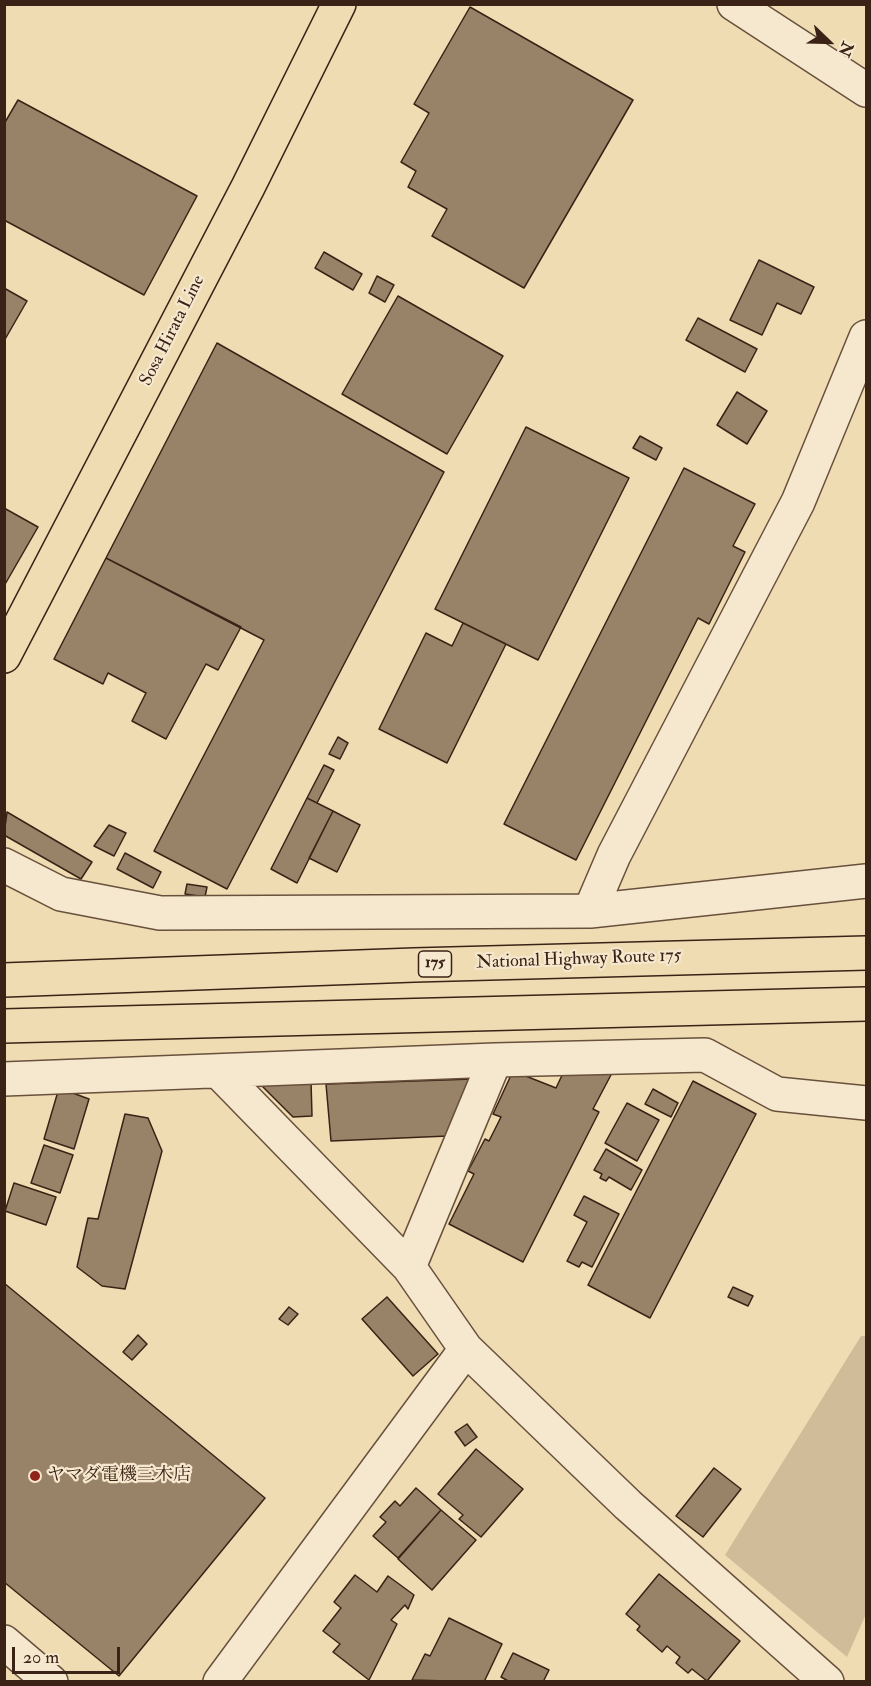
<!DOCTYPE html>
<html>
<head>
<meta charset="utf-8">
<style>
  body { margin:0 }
  #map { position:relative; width:871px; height:1686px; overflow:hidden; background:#efdcb3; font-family:"IM FELL Double Pica",serif }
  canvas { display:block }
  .frame { position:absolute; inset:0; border:6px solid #3b2216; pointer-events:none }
  .north { position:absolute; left:799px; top:12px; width:60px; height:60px; -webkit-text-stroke:4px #f5e8ce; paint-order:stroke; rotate:113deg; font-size:16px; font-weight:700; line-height:24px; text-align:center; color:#3b2216 }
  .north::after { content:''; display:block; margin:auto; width:21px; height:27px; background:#3b2216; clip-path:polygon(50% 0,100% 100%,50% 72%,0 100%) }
  .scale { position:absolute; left:12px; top:1647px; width:108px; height:27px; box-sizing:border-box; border:3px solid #3b2216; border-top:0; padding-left:8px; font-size:18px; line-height:21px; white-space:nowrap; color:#3b2216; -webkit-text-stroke:4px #f5e8ce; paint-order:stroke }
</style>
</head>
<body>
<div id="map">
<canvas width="871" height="1686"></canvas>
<div class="frame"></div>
<div class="north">N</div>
<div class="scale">20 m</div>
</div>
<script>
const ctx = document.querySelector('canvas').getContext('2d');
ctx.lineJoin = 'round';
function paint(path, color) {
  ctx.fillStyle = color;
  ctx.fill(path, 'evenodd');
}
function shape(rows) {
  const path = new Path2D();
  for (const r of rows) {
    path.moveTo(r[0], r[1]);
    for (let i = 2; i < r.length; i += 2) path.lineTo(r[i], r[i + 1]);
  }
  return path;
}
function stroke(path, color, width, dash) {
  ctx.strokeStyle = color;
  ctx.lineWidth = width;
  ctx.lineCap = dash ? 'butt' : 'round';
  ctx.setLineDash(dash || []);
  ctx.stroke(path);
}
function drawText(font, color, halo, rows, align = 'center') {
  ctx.font = font + ' "IM FELL Double Pica","Noto Serif JP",serif';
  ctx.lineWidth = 4.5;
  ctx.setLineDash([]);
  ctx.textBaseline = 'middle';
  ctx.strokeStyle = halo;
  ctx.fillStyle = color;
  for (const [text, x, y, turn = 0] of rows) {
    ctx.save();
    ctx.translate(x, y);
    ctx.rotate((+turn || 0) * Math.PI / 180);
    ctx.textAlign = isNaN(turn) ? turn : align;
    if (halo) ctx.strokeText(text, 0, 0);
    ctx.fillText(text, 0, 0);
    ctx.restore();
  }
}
paint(shape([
  [861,1336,866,1336,866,1614,847,1657,725,1555]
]), '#d0bc98');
const building = shape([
  [470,7,633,100,524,288,432,236,447,209,408,187,416,171,401,162,429,113,414,104,470,7],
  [18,100,197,196,144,295,4,220,4,124,18,100],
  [324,252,362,274,353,290,315,268,324,252],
  [759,260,814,287,801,314,777,303,762,335,730,320,759,260],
  [377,276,394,285,385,302,369,293,377,276],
  [4,288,27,301,4,341,4,288],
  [398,296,503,356,447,454,342,394,398,296],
  [698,318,757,349,745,372,686,340,698,318],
  [217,343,444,472,227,889,154,851,264,640,106,558,217,343],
  [737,392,767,411,747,444,717,425,737,392],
  [526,427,629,478,538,660,435,609,526,427],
  [640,436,662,448,656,460,633,448,640,436],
  [684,468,755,504,733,546,745,552,709,624,698,618,576,860,504,824,684,468],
  [4,508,38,527,4,586,4,508],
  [106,558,241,627,218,670,206,664,166,739,132,721,146,693,108,673,103,684,54,659,106,558],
  [463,623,506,644,447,763,379,729,426,633,452,646,463,623],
  [338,737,348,743,340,759,329,754,338,737],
  [324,765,334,770,317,803,307,798,324,765],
  [307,798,333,811,297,883,271,869,307,798],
  [333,811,360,825,337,872,309,858,333,811],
  [7,812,92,862,81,879,4,835,7,812],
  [109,825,126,833,114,856,94,846,109,825],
  [125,853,161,872,153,888,117,869,125,853],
  [187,884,207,887,205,897,185,894,187,884],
  [565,1069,612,1073,593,1109,599,1112,523,1262,449,1224,474,1174,468,1171,485,1139,489,1141,501,1117,493,1114,513,1071,556,1088,565,1069],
  [473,1079,448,1136,331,1141,326,1084,473,1079],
  [311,1081,312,1116,293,1117,260,1084,311,1081],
  [693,1081,756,1114,650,1318,588,1285,693,1081],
  [59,1088,89,1099,74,1149,44,1139,59,1088],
  [653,1089,678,1103,671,1117,645,1104,653,1089],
  [627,1103,659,1120,637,1161,605,1143,627,1103],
  [125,1114,148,1118,162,1151,125,1289,102,1286,77,1267,88,1218,98,1219,125,1114],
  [44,1145,73,1155,60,1193,31,1183,44,1145],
  [606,1149,642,1170,631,1190,609,1177,606,1181,600,1178,602,1174,594,1170,606,1149],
  [14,1183,56,1197,46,1225,5,1211,14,1183],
  [584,1196,619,1214,592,1267,582,1262,579,1267,567,1261,587,1222,574,1215,584,1196],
  [4,1283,265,1498,119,1676,4,1582,4,1283],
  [733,1287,753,1296,748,1306,728,1297,733,1287],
  [387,1297,438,1354,413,1376,362,1319,387,1297],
  [289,1307,298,1314,288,1325,279,1319,289,1307],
  [138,1335,147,1344,132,1360,123,1352,138,1335],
  [467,1424,477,1437,465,1446,455,1432,467,1424],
  [476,1449,523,1489,481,1537,459,1519,463,1515,438,1494,476,1449],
  [714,1468,741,1489,703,1537,676,1516,714,1468],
  [416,1488,441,1510,398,1558,373,1536,386,1522,380,1517,395,1501,400,1506,416,1488],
  [441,1510,476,1540,432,1590,398,1559,441,1510],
  [659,1574,740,1641,707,1681,692,1669,688,1673,676,1663,680,1657,667,1646,662,1652,637,1630,640,1626,626,1614,659,1574],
  [355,1575,377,1592,388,1576,414,1595,408,1609,405,1605,391,1620,397,1624,369,1680,333,1652,340,1644,323,1631,341,1608,334,1602,355,1575],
  [449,1618,502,1644,484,1682,412,1680,425,1654,430,1656,449,1618],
  [513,1653,549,1670,543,1682,510,1682,501,1677,513,1653]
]);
paint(building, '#998368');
stroke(building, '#3b2216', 1.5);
const minor = shape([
  [734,4,866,90],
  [4,865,61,894,160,913,590,911,866,881],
  [590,911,614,855,798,502,866,337],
  [495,1060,705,1055,777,1094,866,1103],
  [219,1072,409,1267,466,1349,628,1505,827,1682],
  [4,1079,495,1060,409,1267],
  [4,1642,51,1682],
  [220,1682,466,1349]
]);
const major = shape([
  [4,656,248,187,339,4]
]);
const highway = shape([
  [4,980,414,965,866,953],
  [4,1026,866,1004]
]);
stroke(minor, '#68503d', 36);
stroke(major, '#3b2216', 36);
stroke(highway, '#3b2216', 36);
stroke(minor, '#f5e8ce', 33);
stroke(major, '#efdcb3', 33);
stroke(highway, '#efdcb3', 33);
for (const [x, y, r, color] of [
  [35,1476,6,"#8f2418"]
]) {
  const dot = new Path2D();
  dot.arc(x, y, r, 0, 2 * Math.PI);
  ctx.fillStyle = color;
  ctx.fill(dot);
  stroke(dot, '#f5e8ce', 2);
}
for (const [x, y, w] of [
  [435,964,33]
]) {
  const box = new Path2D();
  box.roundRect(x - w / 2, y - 13, w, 26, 4.5);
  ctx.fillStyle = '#f5e8ce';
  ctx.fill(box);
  stroke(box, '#3b2216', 1.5);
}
drawText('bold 16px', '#3b2216', null, [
  ["175",435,964]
]);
drawText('18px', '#3b2216', '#f5e8ce', [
  ["Sosa Hirata Line",173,331,-63],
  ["National Highway Route 175",579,960,-2]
]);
drawText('18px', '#3b2216', '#f5e8ce', [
  ["ヤマダ電機三木店",47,1476]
], 'left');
</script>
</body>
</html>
